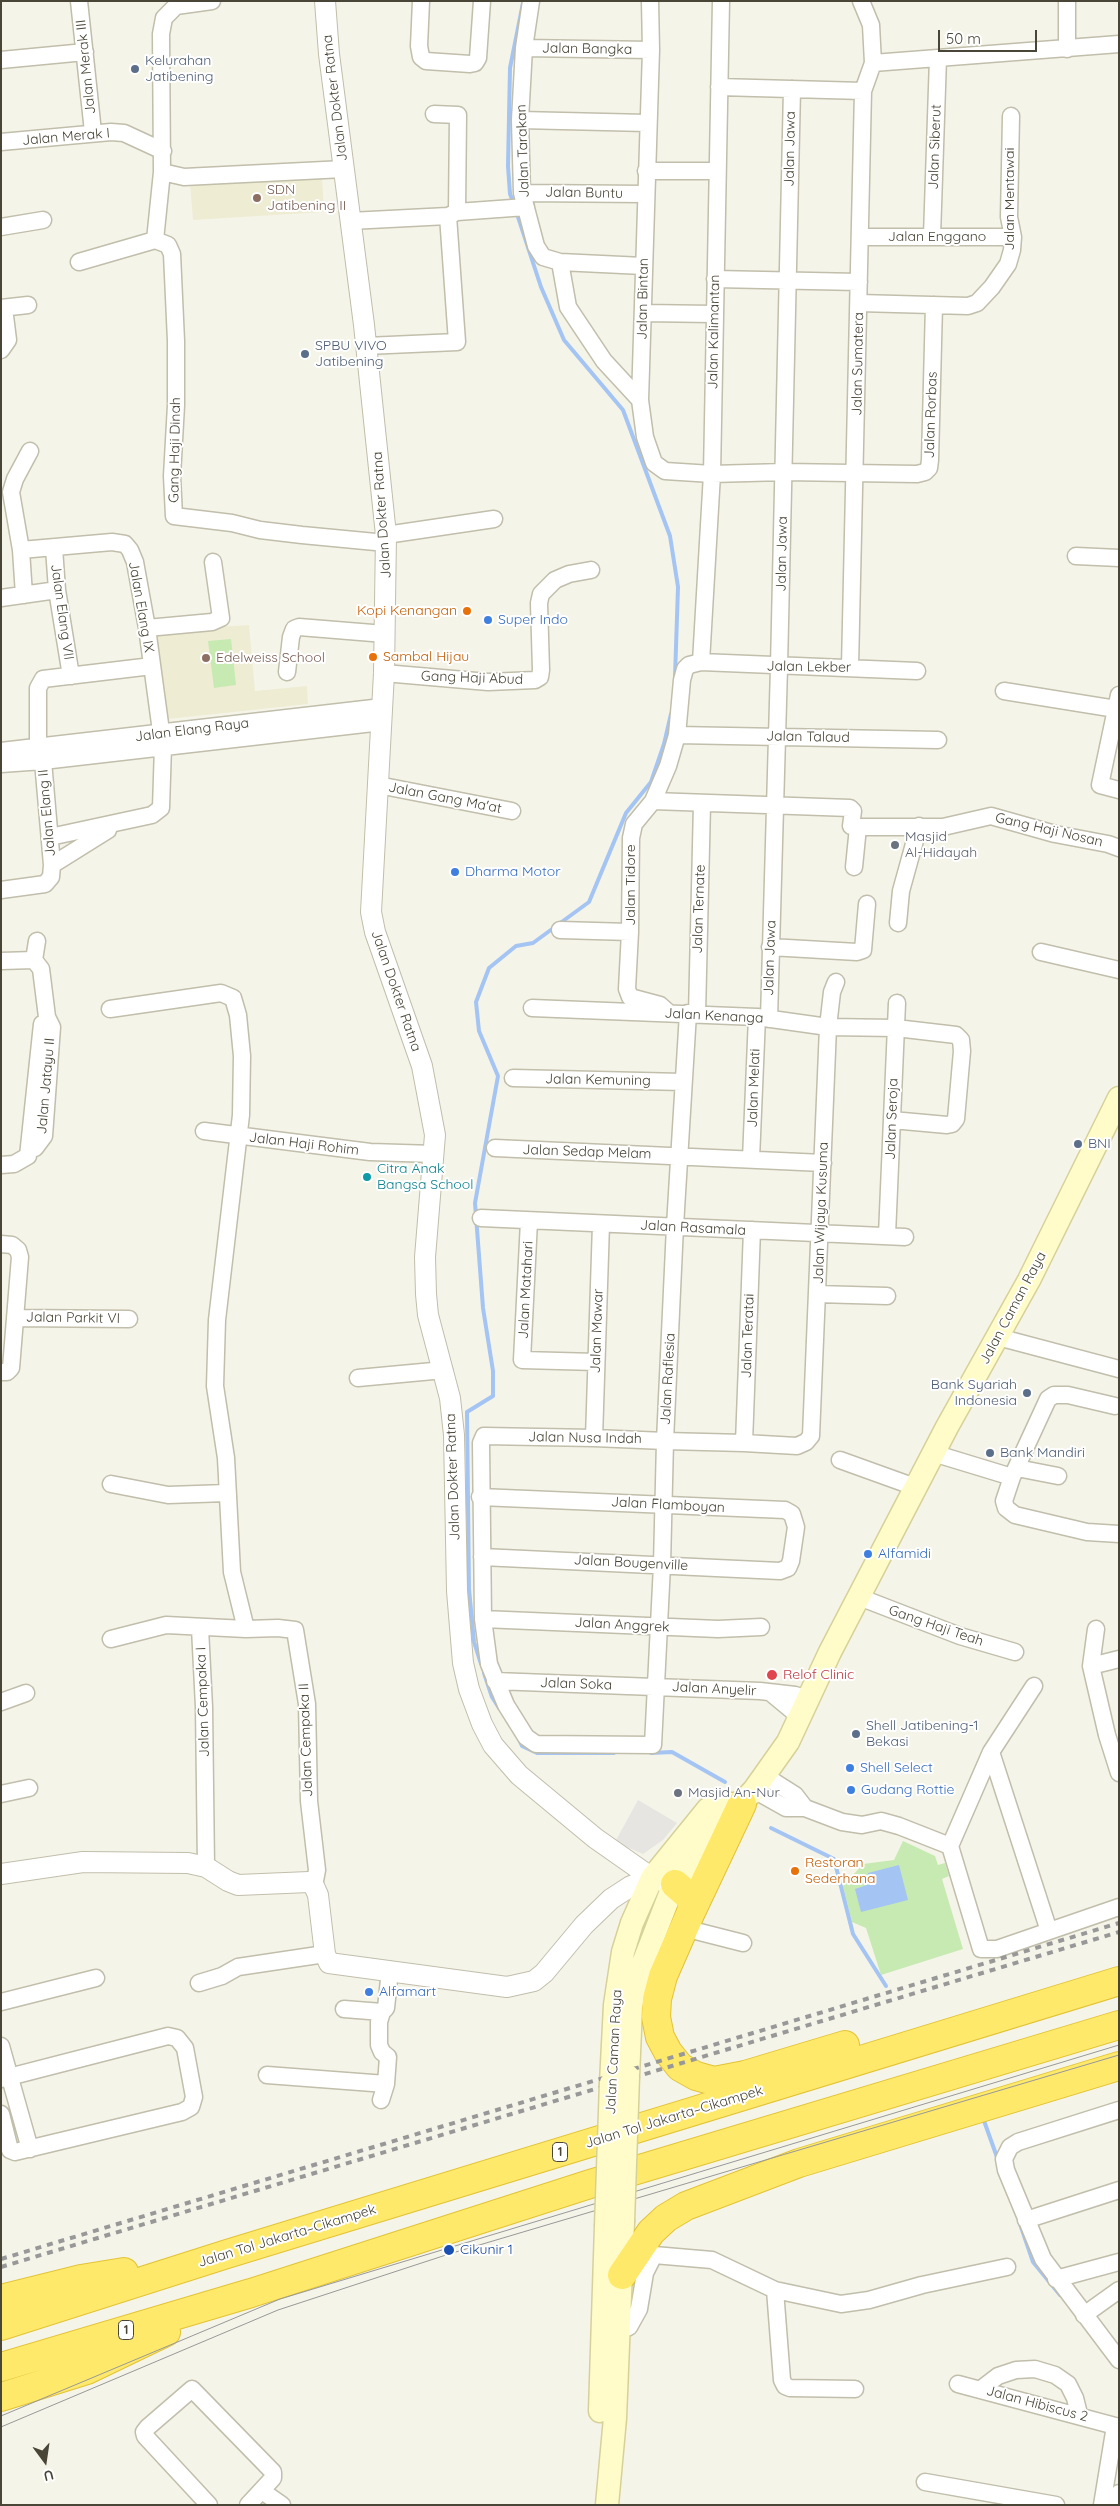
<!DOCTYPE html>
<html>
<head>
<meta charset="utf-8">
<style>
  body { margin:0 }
  #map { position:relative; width:1120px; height:2506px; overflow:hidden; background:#f5f4e9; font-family:Quicksand,sans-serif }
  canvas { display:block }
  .frame { position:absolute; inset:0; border:2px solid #494537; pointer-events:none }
  .north { position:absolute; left:20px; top:2436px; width:50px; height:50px; -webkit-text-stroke:4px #fff; paint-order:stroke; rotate:166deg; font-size:14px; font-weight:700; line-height:20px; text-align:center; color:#494537 }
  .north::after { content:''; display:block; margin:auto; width:18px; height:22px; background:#494537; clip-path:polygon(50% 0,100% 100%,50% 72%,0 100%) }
  .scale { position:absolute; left:938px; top:30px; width:99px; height:22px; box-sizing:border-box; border:2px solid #494537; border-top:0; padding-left:6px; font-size:15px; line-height:18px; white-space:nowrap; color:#494537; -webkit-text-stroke:4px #fff; paint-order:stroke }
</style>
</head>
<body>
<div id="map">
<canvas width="1120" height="2506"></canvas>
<div class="frame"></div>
<div class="north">U</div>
<div class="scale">50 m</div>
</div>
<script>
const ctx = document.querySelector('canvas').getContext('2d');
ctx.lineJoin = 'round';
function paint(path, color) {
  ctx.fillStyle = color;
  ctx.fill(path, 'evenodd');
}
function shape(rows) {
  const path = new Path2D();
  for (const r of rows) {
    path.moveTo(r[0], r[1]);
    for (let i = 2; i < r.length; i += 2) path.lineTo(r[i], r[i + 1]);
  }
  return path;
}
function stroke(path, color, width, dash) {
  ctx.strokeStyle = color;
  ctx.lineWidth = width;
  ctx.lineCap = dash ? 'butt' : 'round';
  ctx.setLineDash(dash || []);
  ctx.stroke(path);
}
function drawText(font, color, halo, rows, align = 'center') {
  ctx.font = font + ' Quicksand,sans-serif';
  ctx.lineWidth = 4;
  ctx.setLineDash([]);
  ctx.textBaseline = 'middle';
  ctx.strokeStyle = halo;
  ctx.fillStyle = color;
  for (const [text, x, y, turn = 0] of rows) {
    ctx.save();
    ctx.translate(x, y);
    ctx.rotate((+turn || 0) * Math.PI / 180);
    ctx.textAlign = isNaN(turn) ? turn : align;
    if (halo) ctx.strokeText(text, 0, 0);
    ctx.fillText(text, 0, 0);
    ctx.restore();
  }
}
paint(shape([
  [322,176,324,212,193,220,190,183],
  [249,625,255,691,307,686,308,704,168,719,156,631]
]), '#eeecd3');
paint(shape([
  [231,639,236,685,214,688,208,641],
  [903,1841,935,1856,938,1865,945,1863,949,1876,942,1879,963,1949,881,1975,866,1928,852,1922,843,1886,863,1864,894,1860]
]), '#c6eab1');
paint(shape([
  [638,1800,677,1823,663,1840,643,1854,615,1842]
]), '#e6e5e1');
paint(shape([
  [899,1865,908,1900,861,1912,855,1889,870,1884,868,1873]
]), '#a4c4f3');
stroke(shape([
  [514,204,510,194,508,166,510,68,523,3],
  [516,211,541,287,564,340,623,410,670,536,678,587,675,677],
  [481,1664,474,1642,469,1589,467,1412,493,1396,493,1371,483,1308,475,1203,498,1076,479,1031,476,1002,489,968,516,946,533,943,589,902,626,813,651,782,664,744,671,714],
  [484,1673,492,1697,499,1708],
  [519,1739,522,1746,537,1753,614,1753],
  [651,1753,672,1752,725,1782],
  [771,1828,834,1859,853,1934,886,1986],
  [983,2118,998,2160],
  [1019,2221,1033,2262,1060,2295]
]), '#a4c4f3', 4);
const minor = shape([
  [79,1,93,132],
  [212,1,176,6,164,18,161,34,162,172,184,177,344,169],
  [421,1,419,46,421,57,426,61,470,64,475,63,478,58,482,1],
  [531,1,524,48,520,120,522,193,536,246,543,257,560,262,643,266],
  [650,1,651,50,640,400,645,437,654,463,665,471,712,474,784,472,917,474,925,472,929,468,930,460,934,305],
  [524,48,651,50],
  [1067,49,1067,1],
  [1,60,85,52],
  [873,63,1119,44],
  [719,87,863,91],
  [434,114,458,115,457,212],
  [520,120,647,123],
  [1,142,111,132,124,133,163,151],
  [646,171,717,171],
  [522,193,646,194],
  [350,221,448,216,457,212,526,207],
  [1,227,43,220],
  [932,236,938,58],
  [861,237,1013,237],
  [155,240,168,245,172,254,176,341,176,405,172,476,174,516,232,523,260,530,302,535,386,543],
  [79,262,155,240,162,172],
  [560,262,568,307,604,361,640,400],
  [715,279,859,282],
  [859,303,968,306,977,303,992,287,1008,264,1012,250,1013,237,1009,217,1011,116],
  [1,308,28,305],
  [643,313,713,314],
  [366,346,457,342,448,216],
  [1,350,8,340,4,308],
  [386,535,494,519],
  [54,548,57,590,71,676],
  [21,550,112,542,125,544,130,550,135,562,147,628,163,746,161,808,152,815,50,837],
  [1076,556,1119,558],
  [24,595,21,550,11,492,15,479,30,451],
  [1,598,57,590],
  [147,628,212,622,221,618,213,562],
  [701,662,712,474,721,1],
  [850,667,863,91,873,63,871,25,861,1],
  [287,672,291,637,294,629,299,627,385,634],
  [384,673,488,682,535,680,540,677,541,670,539,603,541,594,555,580,569,574,591,570],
  [1004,691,1116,709],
  [1119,695,1100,785,1119,790],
  [677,735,938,740],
  [38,748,38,688,43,679,152,666],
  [1,751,382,707],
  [1,764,43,761,382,722],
  [378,785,512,811],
  [653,801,850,808,853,811,851,826,858,827,854,867],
  [858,827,943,827,991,816,1055,834,1108,844,1119,848],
  [52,865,108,830],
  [1,890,45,884,51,877,52,865,43,761],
  [898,923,901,891,919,826],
  [560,930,630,932],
  [770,947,857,952,863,950,867,904],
  [1041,952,1119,970],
  [1,961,34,960],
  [532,1008,757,1017,828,1027,896,1028,956,1035,961,1040,962,1051,956,1119,952,1124,947,1125,892,1120],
  [110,1009,221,993,233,998,238,1015,242,1056,241,1115,217,1320,215,1386,226,1458,232,1572,246,1629],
  [669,1013,660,1005,630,997,627,989,630,932,631,838,634,824,653,801,668,766,677,735,682,680,685,669,689,665,701,662,917,671],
  [688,1013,675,1226,665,1441,662,1565,653,1745,536,1744,526,1737,506,1705,489,1664,483,1619,481,1443,484,1436,594,1438,665,1441,744,1443,797,1446,806,1442,811,1436,828,1027,832,992,836,982],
  [697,1014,702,804],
  [769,1019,779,667,792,89],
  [513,1078,683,1082],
  [204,1131,370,1152,434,1154],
  [495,1148,823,1163],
  [29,1149,35,1148,44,1136,52,1027,47,1017,41,969,34,960,37,941],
  [751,1159,757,1017],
  [1,1165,14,1164,28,1156,42,1024],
  [481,1218,905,1237],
  [529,1221,522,1360,596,1362],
  [887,1235,897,1003],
  [1,1244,12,1245,18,1250,20,1257,11,1368,7,1372,1,1372],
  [817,1294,887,1296],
  [16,1318,129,1319],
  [998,1337,1119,1369],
  [358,1378,444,1370],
  [1115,1406,1068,1395,1054,1395,1048,1399,1012,1477,1004,1501,1006,1508,1015,1515,1087,1532,1119,1534],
  [594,1438,601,1224],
  [744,1443,752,1230],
  [933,1453,1012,1477],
  [840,1460,915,1487],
  [1017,1468,1058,1476],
  [111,1484,168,1495,227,1493],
  [480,1497,785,1510,792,1514,796,1527,791,1561,788,1568,780,1571,482,1557],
  [859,1597,960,1636,1015,1652],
  [483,1619,718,1629,761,1627],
  [200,1628,204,1707,206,1867],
  [1096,1629,1091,1666,1107,1735,1119,1773],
  [111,1639,166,1625,246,1629,278,1628,295,1630,307,1704,309,1801,317,1870,314,1886],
  [1091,1666,1119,1659],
  [495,1681,760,1691,795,1695,808,1699],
  [771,1693,800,1717],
  [1,1702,26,1693],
  [991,1752,1049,1931],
  [765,1776,795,1795,805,1808],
  [754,1790,786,1808,805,1808,842,1822,862,1825,881,1821,899,1826,950,1846,981,1949,997,1949,1119,1907],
  [1,1794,29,1788],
  [950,1846,991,1752,1034,1686],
  [684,1928,743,1943],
  [199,1983,222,1976,238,1967,325,1954],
  [1,2002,96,1978],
  [344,2009,382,2012],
  [1,2046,30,2149],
  [267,2075,386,2084],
  [1,2079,168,2036,177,2038,185,2048,194,2097,191,2107,182,2112,15,2152,10,2150,1,2114],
  [381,2100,386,2084,388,2057,382,2052,379,2045,379,2022,382,2012,386,2008,390,1970],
  [1119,2110,1018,2142,1010,2147,1004,2159,1006,2170,1043,2259,1119,2360],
  [1026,2220,1119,2190],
  [1056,2279,1119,2262],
  [775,2290,782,2380,785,2386,790,2388,855,2389],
  [1084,2315,1119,2290],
  [629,2327,639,2309,645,2273,654,2255,712,2260,775,2290,841,2304,869,2300,922,2285,1007,2267],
  [958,2384,1119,2427],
  [981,2389,998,2376,1016,2370,1035,2369,1055,2375,1068,2384,1075,2398,1079,2414],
  [925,2482,1056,2505],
  [262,2491,282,2505],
  [209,2505,145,2436,144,2432,148,2427,192,2389,273,2472,273,2478,248,2505],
  [1102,2505,1115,2426],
  [1117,2505,1119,2493]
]);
const tertiary = shape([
  [325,1,329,54,364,325,386,535,384,673,371,912,375,932,422,1066,435,1135,425,1257,426,1294,428,1315,450,1398,454,1435,457,1591,463,1663,469,1689,482,1724,493,1745,519,1775,595,1838,652,1878,667,1882],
  [1,1874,83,1862,188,1863,206,1867,228,1881,238,1885,309,1882,314,1886,318,1895,325,1954,329,1963,507,1987,534,1981,544,1973,584,1925,611,1899,631,1886,652,1878]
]);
const secondary = shape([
  [628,2076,631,2007,637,1979,670,1894,708,1838,754,1790,788,1742,830,1652,947,1427,1029,1280,1119,1098],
  [611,2083,615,2005,623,1952,632,1923,652,1878,708,1809,719,1804,742,1804],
  [600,2411,606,2226],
  [607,2505,615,2418,623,2222]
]);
const motorway = shape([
  [742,1804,691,1912,663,1976,657,1999,656,2017,660,2037,668,2052,680,2067,696,2076,714,2081,745,2075,845,2045],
  [675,1884,689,1896,692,1904,691,1912],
  [622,2275,651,2232,666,2218,686,2206,799,2163,1119,2066],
  [1,2299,81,2279,124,2272],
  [1,2326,227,2254,1119,1981],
  [1,2367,251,2293,590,2184,1119,2025],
  [1,2397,87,2370,166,2332]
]);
stroke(minor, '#c1beab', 19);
stroke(tertiary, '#c1beab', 22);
stroke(secondary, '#d6d198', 25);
stroke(motorway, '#e2c336', 30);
stroke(minor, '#fff', 16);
stroke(tertiary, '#fff', 20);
stroke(secondary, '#fffcc9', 22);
stroke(motorway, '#ffe96a', 28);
stroke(shape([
  [1,2416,280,2299,1119,2045],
  [1,2427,278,2310,449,2254,1119,2055]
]), '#989898', 1);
stroke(shape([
  [1,2259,1119,1923],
  [1,2267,1119,1932]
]), '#989898', 4, [6, 6]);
const secondaryBridge = shape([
  [623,2222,628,2076],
  [606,2226,611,2083]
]);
stroke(secondaryBridge, '#d6d198', 25, []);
stroke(secondaryBridge, '#fffcc9', 22);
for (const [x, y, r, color] of [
  [135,69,5,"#5c6f8a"],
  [257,198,5,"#8d6e63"],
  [305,354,5,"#5c6f8a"],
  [467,611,5,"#e8710a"],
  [488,620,5,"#3f7fe0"],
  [373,657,5,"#e8710a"],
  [206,658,5,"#8d6e63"],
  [895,845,5,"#6b7280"],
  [455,872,5,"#3f7fe0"],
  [1078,1144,5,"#5c6f8a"],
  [367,1177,5,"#0f9aa8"],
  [1027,1393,5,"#5c6f8a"],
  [990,1453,5,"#5c6f8a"],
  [868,1554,5,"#3f7fe0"],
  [772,1675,6,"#e0444e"],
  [856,1734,5,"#5c6f8a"],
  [850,1768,5,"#3f7fe0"],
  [851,1790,5,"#3f7fe0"],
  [678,1793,5,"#6b7280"],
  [795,1871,5,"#e8710a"],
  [369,1992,5,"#3f7fe0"],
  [449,2250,6,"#1a4fb4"]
]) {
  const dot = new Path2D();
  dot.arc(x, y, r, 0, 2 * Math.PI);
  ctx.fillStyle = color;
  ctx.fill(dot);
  stroke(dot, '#fff', 2);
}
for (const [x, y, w] of [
  [560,2152,15],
  [126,2330,15]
]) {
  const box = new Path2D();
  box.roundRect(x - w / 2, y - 9.5, w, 19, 4);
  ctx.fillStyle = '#fff';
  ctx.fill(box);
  stroke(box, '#494537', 1);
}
drawText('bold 12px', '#494537', null, [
  ["1",560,2152],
  ["1",126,2330]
]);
drawText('14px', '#494537', '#fff', [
  ["Jalan Bangka",587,49,1],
  ["Jalan Merak III",86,67,-96],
  ["Jalan Dokter Ratna",335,98,-97],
  ["Jalan Merak I",66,137,-5],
  ["Jalan Siberut",935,147,-88],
  ["Jalan Jawa",790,149,-89],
  ["Jalan Tarakan",523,151,-92],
  ["Jalan Buntu",584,193,1],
  ["Jalan Mentawai",1010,199,-90],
  ["Jalan Enggano",937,237],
  ["Jalan Bintan",643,299,-89],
  ["Jalan Kalimantan",714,332,-89],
  ["Jalan Sumatera",858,364,-89],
  ["Jalan Rorbas",931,415,-88],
  ["Gang Haji Dinah",175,450,-89],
  ["Jalan Dokter Ratna",382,515,-94],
  ["Jalan Jawa",782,554,-89],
  ["Jalan Elang IX",141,607,80],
  ["Jalan Elang VII",62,612,82],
  ["Jalan Lekber",809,667,1],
  ["Gang Haji Abud",472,678,2],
  ["Jalan Elang Raya",192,730,-7],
  ["Jalan Talaud",808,737,1],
  ["Jalan Gang Ma'at",445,798,11],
  ["Jalan Elang II",47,813,-95],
  ["Gang Haji Nosan",1049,830,13],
  ["Jalan Tidore",631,885,-90],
  ["Jalan Ternate",699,909,-88],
  ["Jalan Jawa",770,958,-88],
  ["Jalan Dokter Ratna",396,991,71],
  ["Jalan Kenanga",714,1016,3],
  ["Jalan Kemuning",598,1080,1],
  ["Jalan Jatayu II",46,1086,-85],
  ["Jalan Melati",754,1088,-88],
  ["Jalan Seroja",892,1119,-88],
  ["Jalan Haji Rohim",304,1144,7],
  ["Jalan Sedap Melam",587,1152,2],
  ["Jalan Wijaya Kusuma",821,1213,-88],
  ["Jalan Rasamala",693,1228,3],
  ["Jalan Matahari",526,1290,-87],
  ["Jalan Caman Raya",1013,1308,-62],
  ["Jalan Parkit VI",73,1318,1],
  ["Jalan Mawar",597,1331,-88],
  ["Jalan Teratai",748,1336,-88],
  ["Jalan Raflesia",668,1379,-87],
  ["Jalan Nusa Indah",585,1438,1],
  ["Jalan Dokter Ratna",453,1477,-92],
  ["Jalan Flamboyan",668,1505,3],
  ["Jalan Bougenville",631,1563,3],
  ["Jalan Anggrek",622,1625,3],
  ["Gang Haji Teah",936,1626,19],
  ["Jalan Soka",576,1684,2],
  ["Jalan Anyelir",714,1689,3],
  ["Jalan Cempaka I",203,1702,-92],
  ["Jalan Cempaka II",306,1740,-92],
  ["Jalan Caman Raya",614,2052,-87],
  ["Jalan Tol Jakarta–Cikampek",674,2117,-17],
  ["Jalan Tol Jakarta–Cikampek",287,2236,-17],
  ["Jalan Hibiscus 2",1037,2404,15]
]);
drawText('14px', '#4e5e75', '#fff', [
  ["Kelurahan",145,61],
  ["Jatibening",145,77],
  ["SPBU VIVO",315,346],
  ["Jatibening",315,362],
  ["BNI",1088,1144],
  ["Bank Syariah",1017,1385,"right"],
  ["Indonesia",1017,1401,"right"],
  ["Bank Mandiri",1000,1453],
  ["Shell Jatibening-1",866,1726],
  ["Bekasi",866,1742]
], 'left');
drawText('14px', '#785e54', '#fff', [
  ["SDN",267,190],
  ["Jatibening II",267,206],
  ["Edelweiss School",216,658]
], 'left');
drawText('14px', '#c56008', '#fff', [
  ["Kopi Kenangan",457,611,"right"],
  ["Sambal Hijau",383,657],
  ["Restoran",805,1863],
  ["Sederhana",805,1879]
], 'left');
drawText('14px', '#366cbe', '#fff', [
  ["Super Indo",498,620],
  ["Dharma Motor",465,872],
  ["Alfamidi",878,1554],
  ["Shell Select",860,1768],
  ["Gudang Rottie",861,1790],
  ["Alfamart",379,1992]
], 'left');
drawText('14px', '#5b616d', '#fff', [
  ["Masjid",905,837],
  ["Al-Hidayah",905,853],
  ["Masjid An-Nur",688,1793]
], 'left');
drawText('14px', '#0d838f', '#fff', [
  ["Citra Anak",377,1169],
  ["Bangsa School",377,1185]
], 'left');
drawText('14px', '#be3a42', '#fff', [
  ["Relof Clinic",783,1675]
], 'left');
drawText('14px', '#164399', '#fff', [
  ["Cikunir 1",460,2250]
], 'left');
</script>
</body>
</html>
